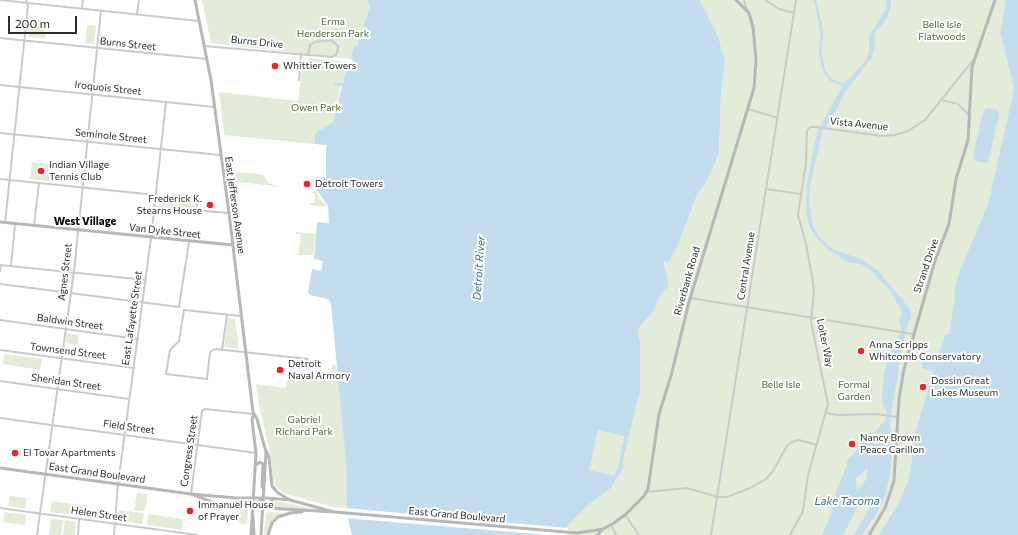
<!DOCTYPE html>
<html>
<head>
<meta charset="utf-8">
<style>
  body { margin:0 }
  #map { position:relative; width:1018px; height:535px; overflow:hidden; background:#fff; font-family:Commissioner,sans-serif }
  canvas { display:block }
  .scale { position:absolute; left:8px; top:16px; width:69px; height:18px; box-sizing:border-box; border:2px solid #2d2d2d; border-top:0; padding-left:5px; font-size:12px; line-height:14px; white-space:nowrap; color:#2d2d2d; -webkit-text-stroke:3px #fff; paint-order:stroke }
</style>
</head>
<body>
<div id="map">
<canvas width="1018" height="535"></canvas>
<div class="scale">200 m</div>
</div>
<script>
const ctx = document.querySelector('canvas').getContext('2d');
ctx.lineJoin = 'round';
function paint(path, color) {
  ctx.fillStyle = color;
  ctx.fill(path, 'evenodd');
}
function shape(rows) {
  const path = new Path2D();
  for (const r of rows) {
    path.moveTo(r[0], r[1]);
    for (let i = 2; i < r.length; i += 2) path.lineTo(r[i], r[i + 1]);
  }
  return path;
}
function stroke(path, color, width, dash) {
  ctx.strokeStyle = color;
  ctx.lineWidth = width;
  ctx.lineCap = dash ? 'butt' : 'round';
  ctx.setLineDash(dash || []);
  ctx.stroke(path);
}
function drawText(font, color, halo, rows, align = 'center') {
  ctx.font = font + ' Commissioner,sans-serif';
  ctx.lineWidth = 4;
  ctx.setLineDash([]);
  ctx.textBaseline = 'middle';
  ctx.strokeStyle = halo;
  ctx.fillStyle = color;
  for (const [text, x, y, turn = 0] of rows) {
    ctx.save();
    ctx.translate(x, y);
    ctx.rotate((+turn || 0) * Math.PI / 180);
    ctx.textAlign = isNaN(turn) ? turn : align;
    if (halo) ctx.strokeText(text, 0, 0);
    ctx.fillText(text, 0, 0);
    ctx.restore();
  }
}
paint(shape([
  [202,0,371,0,357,47,354,46,351,59,211,43],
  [700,0,1006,0,1000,32,1014,89,988,204,959,272,954,292,955,297,949,334,939,355,922,361,922,368,933,372,912,443,913,450,909,478,900,500,879,535,566,535,566,527,588,505,611,488,624,467,623,461,640,391,640,342,638,334,638,329,653,312,661,293,667,287,665,262,669,260,678,245,696,197,706,182,719,154,721,92,725,61,718,36],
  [30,19,47,21,45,38,28,37],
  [87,25,96,26,94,44,85,43],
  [309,58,346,62,347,64,346,69,340,68,346,71,343,83,334,82,333,85,341,85,333,122,315,133,315,144,224,135,219,92,298,101,303,61,307,61],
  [32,162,51,164,49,181,30,179],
  [230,172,263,174,268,183,281,187,231,181],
  [316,191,320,198,316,199,320,199,327,207,310,205,310,203,314,203,315,198,314,193,311,193,311,192],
  [160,201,193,204,196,207,194,209,160,205,158,203],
  [296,232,316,234,313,255,298,255,301,234,296,234],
  [228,318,235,319,239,349,224,347],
  [129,321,137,322,135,336,127,335],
  [67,333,79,335,78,345,66,343],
  [4,354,42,359,40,370,3,364],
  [332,364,336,365,341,394,346,462,347,508,334,507,285,494,276,487,273,480,271,457,259,405,256,384,286,388,287,379,296,378,321,381,331,379],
  [597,430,624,435,618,467,614,475,589,470],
  [137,493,148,494,145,511,134,510],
  [10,496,27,498,25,509,8,506],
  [52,501,86,506,84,516,50,512],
  [272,501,282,502,319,510,272,507,270,504],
  [240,509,248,510,247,524,242,524,238,521],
  [119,510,144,513,142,524,118,521],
  [4,512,26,515,25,525,3,522],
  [270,512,283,513,271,523,267,535,264,535,266,513],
  [148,514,183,519,182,530,147,525],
  [51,519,63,520,61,535,49,535],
  [65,520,76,522,75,535,63,535]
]), '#e3ecd9');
paint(shape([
  [368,0,700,0,718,36,725,61,721,92,719,154,706,182,696,197,678,245,669,261,664,262,668,281,668,287,661,293,653,312,638,329,638,334,640,342,640,391,623,461,624,467,611,488,588,505,566,527,566,535,352,535,347,516,346,462,331,304,328,299,310,295,308,293,312,269,321,271,323,261,314,259,317,222,329,223,328,206,317,190,316,177,326,178,326,145,315,144,315,133,333,122,342,86,333,85,333,82,343,83,346,71,340,71,340,68,347,69,349,63,352,63,353,60,351,59,354,46,357,46,370,5],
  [598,430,624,436,618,467,614,475,589,470],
  [886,0,891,0,891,7,886,20,874,34,875,46,872,57,846,91,833,116,823,130,810,186,809,202,813,225,819,237,833,249,863,260,878,271,901,298,910,309,911,315,904,338,890,420,892,450,890,474,885,496,878,511,862,535,854,535,869,509,869,505,863,502,857,508,843,535,822,535,831,514,835,494,847,465,847,461,857,450,864,435,875,432,886,419,887,411,883,406,882,396,884,373,893,342,900,335,902,329,899,323,902,311,889,289,869,269,861,264,848,262,827,249,816,237,809,226,806,210,807,183,817,132,843,85,865,62,869,52,869,36,886,9],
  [868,468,866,480,857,491,856,478],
  [1006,0,1018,0,1018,535,879,535,900,500,909,478,913,450,912,443,933,372,922,368,922,361,939,354,945,335,949,334,955,297,954,292,959,272,988,204,1014,89,1000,32],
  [987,108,998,110,999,114,989,159,987,163,984,163,976,161,973,156,983,112]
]), '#c3ddee');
paint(shape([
  [345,508,568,528,568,535,547,535,345,518]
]), '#fff');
stroke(shape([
  [815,0,822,33,820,51,824,71,831,80,845,86]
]), '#c3ddee', 2.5);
stroke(shape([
  [0,0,199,21],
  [744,0,747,10],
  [765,0,779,9,794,13],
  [82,9,83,0],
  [137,14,139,0],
  [0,38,207,59],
  [204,46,332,57,337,54,338,46,331,40,315,42,310,45,308,55],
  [299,80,301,54],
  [0,85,214,107],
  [941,100,958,104,969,115],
  [748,109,778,118],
  [0,133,220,155],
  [0,179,156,195],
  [766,189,801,194],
  [156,199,196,203,198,211],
  [155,207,229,213],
  [5,223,28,6,26,0],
  [34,226,39,183],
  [0,265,146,280],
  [11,266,15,224],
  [0,271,1,265],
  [0,284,179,307,189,242],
  [690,298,913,334],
  [241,316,184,310,179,341,170,350,166,374,207,379,210,352,215,349,308,359],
  [0,320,138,339],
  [0,350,134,368],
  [222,350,227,315],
  [0,381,129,399],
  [826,413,837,415,877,414,898,417],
  [0,418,256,453],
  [647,492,687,488,718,497,727,497,750,488,766,479,773,471,787,446,792,442,799,440,817,445],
  [191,494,202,411,205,409,253,414],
  [0,508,197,535],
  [625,515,639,535],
  [611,525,616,535],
  [37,535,74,271,101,11],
  [78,535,79,519],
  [114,535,118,484,151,238,166,102],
  [711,535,796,0],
  [790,535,803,511,808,475,828,404,811,322,814,292,813,282,806,244,798,215,806,163,807,131,810,127,816,127,882,136,895,135,908,131,925,120,974,59]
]), '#cacaca', 2);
stroke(shape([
  [195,0,211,80,229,213,253,412,257,419,266,452,261,535],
  [0,222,233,245],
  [267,452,269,457,272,486,278,493,290,500],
  [256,465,260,462,263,464,262,486,264,490],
  [0,468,191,494,236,498,267,498,290,500,334,512],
  [191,494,212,502,249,507,335,512,577,533,603,529,614,523,625,515,644,496,648,489,659,414,671,376,689,302,754,88,756,60,753,27,749,13,736,0],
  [253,507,264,498],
  [272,508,269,504,273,499],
  [253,516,254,535],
  [251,535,256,453,252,420,254,414],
  [268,535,272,523,278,517,290,513,302,512],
  [597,535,602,530],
  [869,535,885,508,894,481,899,399,904,369,935,261,949,224,956,179,968,140,972,67,995,0]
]), '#b7b7b7', 3);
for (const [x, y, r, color] of [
  [275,66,4,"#f3202c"],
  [41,171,4,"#f3202c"],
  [307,184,4,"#f3202c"],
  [210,205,4,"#f3202c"],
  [861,351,4,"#f3202c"],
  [280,370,4,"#f3202c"],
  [923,387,4,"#f3202c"],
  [852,444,4,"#f3202c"],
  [15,453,4,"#f3202c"],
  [190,511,4,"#f3202c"]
]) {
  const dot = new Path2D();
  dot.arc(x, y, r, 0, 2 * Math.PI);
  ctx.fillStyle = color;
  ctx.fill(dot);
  stroke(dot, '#fff', 1.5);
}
drawText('10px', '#4f6c37', '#fff', [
  ["Erma",333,22],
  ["Henderson Park",333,34],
  ["Belle Isle",942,25],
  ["Flatwoods",942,37],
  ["Owen Park",316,108],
  ["Belle Isle",781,385],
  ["Formal",854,385],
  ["Garden",854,397],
  ["Gabriel",304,420],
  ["Richard Park",304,432]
]);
drawText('10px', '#2d2d2d', '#fff', [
  ["Burns Drive",257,42,6],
  ["Burns Street",128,44,6],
  ["Iroquois Street",108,88,6],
  ["Vista Avenue",859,124,6],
  ["Seminole Street",111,136,6],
  ["East Jefferson Avenue",235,205,82],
  ["Van Dyke Street",165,231,6],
  ["Central Avenue",746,266,-81],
  ["Strand Drive",926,266,-71],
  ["Agnes Street",65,272,-83],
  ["Riverbank Road",687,281,-74],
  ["East Lafayette Street",132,318,-82],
  ["Baldwin Street",70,322,8],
  ["Loiter Way",825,343,79],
  ["Townsend Street",68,351,7],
  ["Sheridan Street",66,382,8],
  ["Field Street",129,427,8],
  ["Congress Street",189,451,-82],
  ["East Grand Boulevard",97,473,8],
  ["Helen Street",99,514,8],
  ["East Grand Boulevard",457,515,5]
]);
drawText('10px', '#2d2d2d', '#fff', [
  ["Whittier Towers",283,66],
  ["Indian Village",49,165],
  ["Tennis Club",49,177],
  ["Detroit Towers",315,184],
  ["Frederick K.",202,199,"right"],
  ["Stearns House",202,211,"right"],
  ["Anna Scripps",869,345],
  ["Whitcomb Conservatory",869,357],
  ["Detroit",288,364],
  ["Naval Armory",288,376],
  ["Dossin Great",931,381],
  ["Lakes Museum",931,393],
  ["Nancy Brown",860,438],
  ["Peace Carillon",860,450],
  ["El Tovar Apartments",23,453],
  ["Immanuel House",198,505],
  ["of Prayer",198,517]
], 'left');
drawText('bold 11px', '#000', '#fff', [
  ["West Village",85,221]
]);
drawText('italic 11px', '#356e95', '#fff', [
  ["Detroit River",479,268,-86],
  ["Lake Tacoma",847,501]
]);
</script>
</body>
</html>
